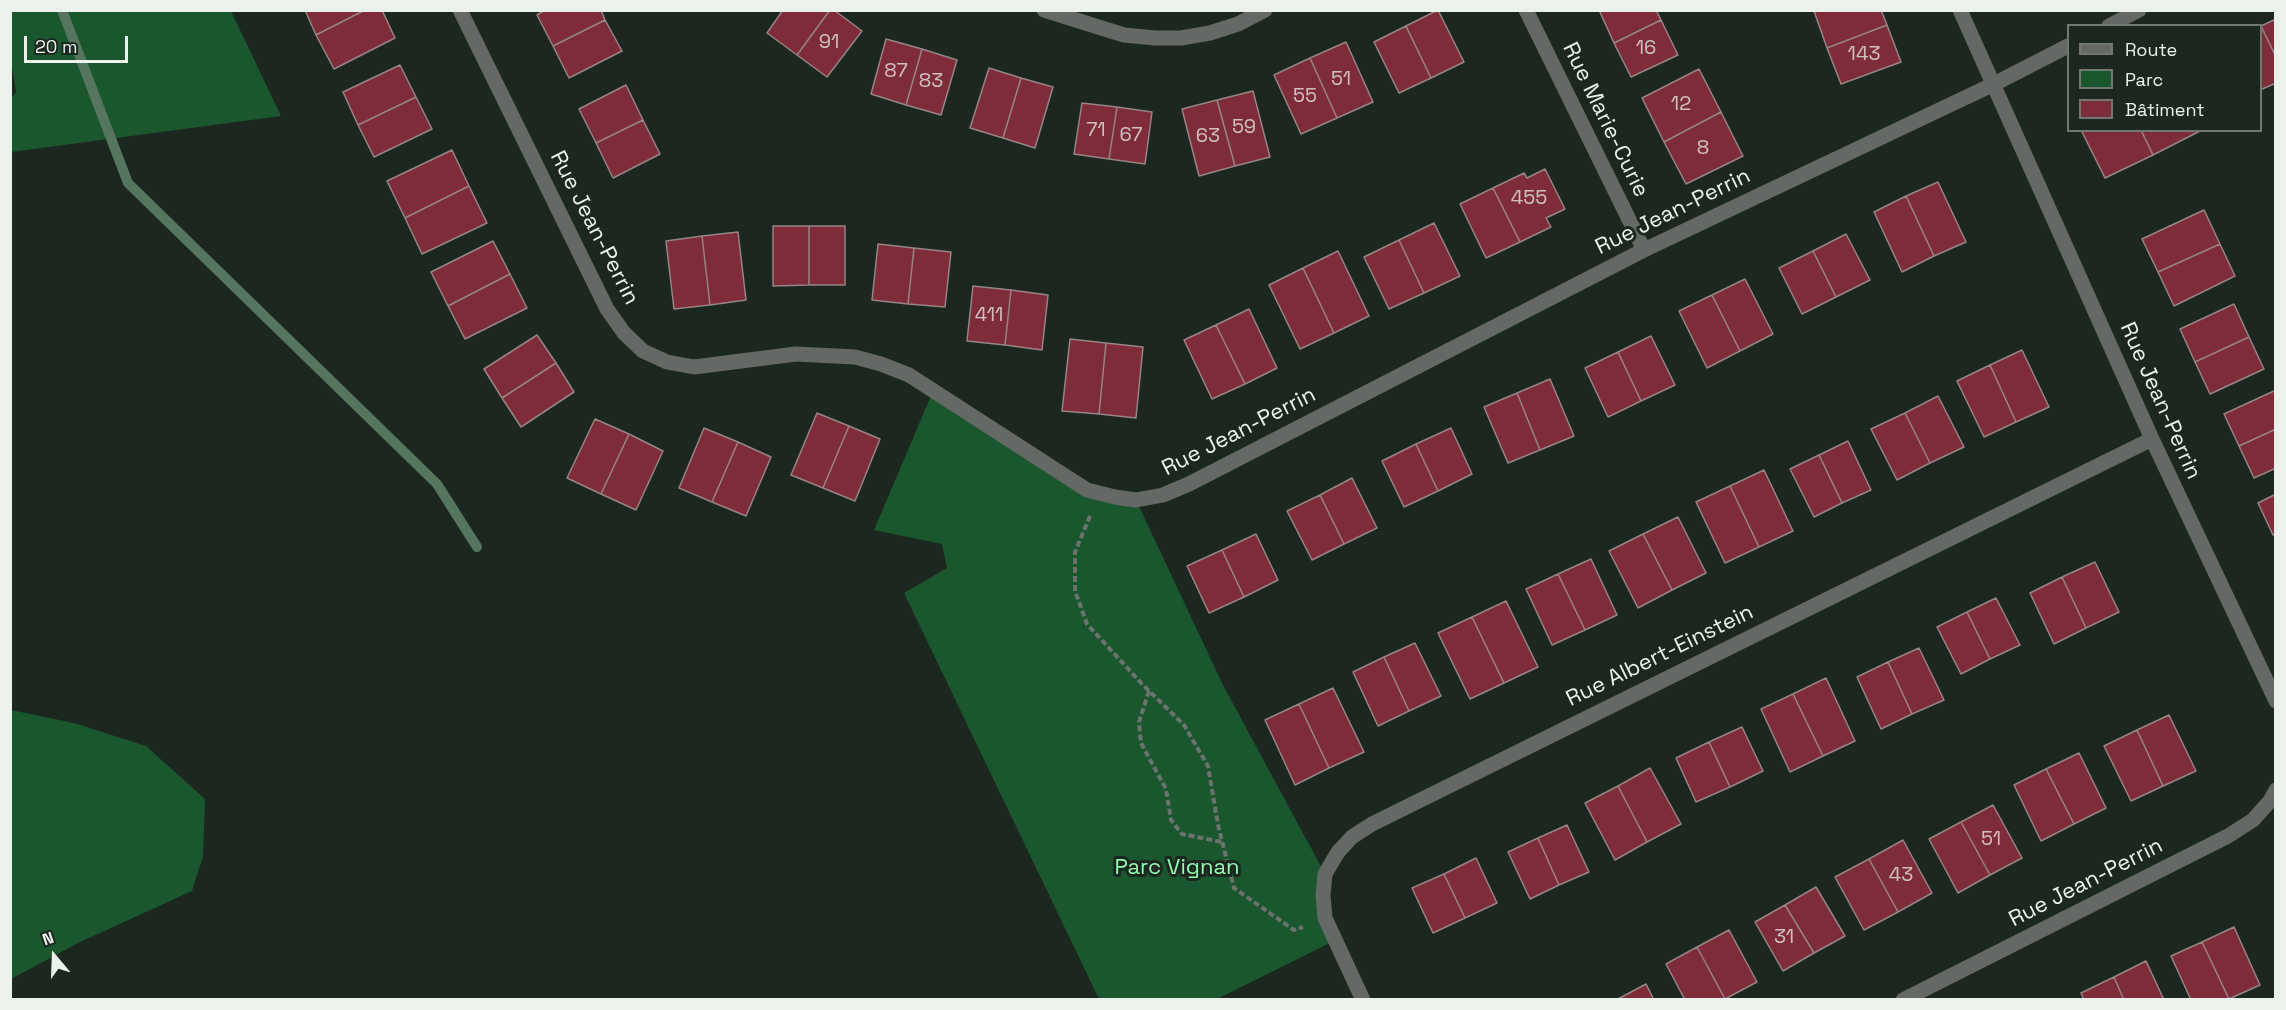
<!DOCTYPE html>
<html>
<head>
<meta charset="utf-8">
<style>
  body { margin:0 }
  #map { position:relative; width:2286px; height:1010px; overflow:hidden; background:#1c271f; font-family:"Space Grotesk",sans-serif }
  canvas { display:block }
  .frame { position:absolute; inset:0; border:12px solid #ebf2ec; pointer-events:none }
  .legend { position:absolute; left:2067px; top:24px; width:195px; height:108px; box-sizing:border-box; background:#1c271f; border:2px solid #6f7871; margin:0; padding:8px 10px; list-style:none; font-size:18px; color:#ebf2ec }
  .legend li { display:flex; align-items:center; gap:12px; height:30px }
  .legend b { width:30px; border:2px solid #6f7871 }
  .north { position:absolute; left:24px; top:926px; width:60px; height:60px; -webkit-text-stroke:4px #1c271f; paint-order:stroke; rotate:341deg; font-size:16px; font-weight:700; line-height:24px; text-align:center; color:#ebf2ec }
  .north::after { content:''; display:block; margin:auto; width:21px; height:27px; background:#ebf2ec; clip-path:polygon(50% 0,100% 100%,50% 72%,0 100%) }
  .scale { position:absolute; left:24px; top:36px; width:104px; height:27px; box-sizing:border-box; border:3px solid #ebf2ec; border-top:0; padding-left:8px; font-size:18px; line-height:21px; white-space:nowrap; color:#ebf2ec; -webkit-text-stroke:4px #1c271f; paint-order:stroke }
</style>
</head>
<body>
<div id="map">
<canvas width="2286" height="1010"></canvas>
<div class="frame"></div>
<ul class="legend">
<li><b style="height:8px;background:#646965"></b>Route</li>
<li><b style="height:16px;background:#1a572f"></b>Parc</li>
<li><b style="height:16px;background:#7e2c3a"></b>Bâtiment</li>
</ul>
<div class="north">N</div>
<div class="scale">20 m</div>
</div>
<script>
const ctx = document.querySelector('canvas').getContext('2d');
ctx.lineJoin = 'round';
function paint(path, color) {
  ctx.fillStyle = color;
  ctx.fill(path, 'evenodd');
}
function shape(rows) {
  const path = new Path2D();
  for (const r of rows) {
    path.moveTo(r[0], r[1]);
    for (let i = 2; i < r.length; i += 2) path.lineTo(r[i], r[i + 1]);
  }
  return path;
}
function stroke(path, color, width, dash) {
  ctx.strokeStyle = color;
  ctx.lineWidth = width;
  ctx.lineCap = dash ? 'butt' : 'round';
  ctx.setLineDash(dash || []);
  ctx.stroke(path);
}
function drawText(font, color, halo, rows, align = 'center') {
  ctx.font = font + ' "Space Grotesk",sans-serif';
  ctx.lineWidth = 6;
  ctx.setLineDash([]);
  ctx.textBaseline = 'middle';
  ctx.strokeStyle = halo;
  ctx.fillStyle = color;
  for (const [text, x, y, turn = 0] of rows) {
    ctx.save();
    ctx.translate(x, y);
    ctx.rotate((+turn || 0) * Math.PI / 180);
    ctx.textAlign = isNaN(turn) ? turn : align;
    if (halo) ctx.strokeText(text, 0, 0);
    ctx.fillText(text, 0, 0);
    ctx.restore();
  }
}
paint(shape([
  [10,11,231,11,281,116,11,152,11,99,16,92,11,61],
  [933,391,1087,490,1136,500,1223,685,1325,874,1334,941,1217,999,1099,999,904,593,947,568,942,544,874,530],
  [11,710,74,723,146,746,205,799,203,856,192,891,78,943,11,979]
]), '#1a572f');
stroke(shape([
  [62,10,128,183,437,484,477,547]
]), '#55755f', 10);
const building = shape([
  [305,10,365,10,316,35,305,10],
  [365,10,382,10,395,38,334,69,316,35,365,10],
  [545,10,601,10,605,20,553,46,537,15,545,10],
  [783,10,830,10,797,55,767,33,783,10],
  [830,10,834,10,862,31,827,77,797,55,830,10],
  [1438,10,1464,62,1431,78,1406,26,1438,10],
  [1599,10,1656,10,1661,20,1614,43,1599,10],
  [1816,10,1881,10,1887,25,1827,48,1814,11,1816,10],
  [2276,19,2276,57,2261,26,2276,19],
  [605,20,622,51,569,78,553,46,605,20],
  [1661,20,1678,55,1631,77,1614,43,1661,20],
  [1887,25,1901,62,1841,84,1827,48,1887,25],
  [1406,26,1431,78,1399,93,1374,42,1406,26],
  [2261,26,2276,57,2276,83,2260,90,2261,26],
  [886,39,922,49,906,105,871,94,886,39],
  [1346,42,1373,102,1337,118,1310,58,1346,42],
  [922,49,957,60,941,115,906,105,922,49],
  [1310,58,1337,118,1301,134,1274,75,1310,58],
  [400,65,416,97,358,125,343,92,400,65],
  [989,68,1021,78,1003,138,970,128,989,68],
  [1699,69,1721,112,1664,142,1642,98,1699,69],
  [1021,78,1053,87,1035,148,1003,138,1021,78],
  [626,85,643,120,596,143,579,109,626,85],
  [1253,91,1270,157,1235,166,1217,100,1253,91],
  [416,97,432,129,374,157,358,125,416,97],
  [1217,100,1235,166,1199,176,1182,109,1217,100],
  [1082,103,1117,107,1109,159,1074,154,1082,103],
  [1117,107,1152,112,1145,164,1109,159,1117,107],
  [1721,112,1743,156,1686,184,1664,142,1721,112],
  [643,120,660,154,613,178,596,143,643,120],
  [2081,130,2141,130,2153,155,2105,178,2081,130],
  [2141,130,2200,130,2200,131,2153,155,2141,130],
  [452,150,469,186,405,218,387,181,452,150],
  [1545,169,1565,209,1546,218,1551,227,1520,242,1493,188,1524,173,1527,178,1545,169],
  [1938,182,1966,242,1934,256,1906,196,1938,182],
  [469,186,487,223,422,254,405,218,469,186],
  [1493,188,1520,242,1486,258,1460,204,1493,188],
  [1906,196,1934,256,1902,272,1874,212,1906,196],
  [2204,210,2220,244,2158,272,2142,239,2204,210],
  [1434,223,1460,276,1424,293,1399,240,1434,223],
  [773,226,809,226,809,285,773,286,773,226],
  [809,226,845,226,845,285,809,285,809,226],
  [738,232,746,300,710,305,702,236,738,232],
  [1846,234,1870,280,1836,297,1813,251,1846,234],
  [702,236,710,305,674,309,666,241,702,236],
  [1399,240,1424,293,1389,309,1364,257,1399,240],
  [493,241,510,274,448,306,431,272,493,241],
  [878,244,914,248,908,304,872,300,878,244],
  [2220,244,2235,276,2174,306,2158,272,2220,244],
  [914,248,951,252,945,307,908,304,914,248],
  [1338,251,1369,316,1334,333,1303,268,1338,251],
  [1813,251,1836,297,1802,314,1779,268,1813,251],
  [1303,268,1334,333,1300,349,1269,285,1303,268],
  [510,274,527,308,465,339,448,306,510,274],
  [1745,279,1773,334,1740,351,1712,295,1745,279],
  [973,286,1011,290,1005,345,967,341,973,286],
  [1011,290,1048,295,1042,350,1005,345,1011,290],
  [1712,295,1740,351,1707,368,1679,311,1712,295],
  [2234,304,2249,337,2195,362,2180,329,2234,304],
  [1249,309,1277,368,1245,384,1216,325,1249,309],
  [1216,325,1245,384,1212,399,1184,340,1216,325],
  [537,335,556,363,502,398,484,369,537,335],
  [1651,336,1675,385,1641,401,1618,352,1651,336],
  [2249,337,2264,369,2210,394,2195,362,2249,337],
  [1070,339,1106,343,1099,414,1062,411,1070,339],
  [1106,343,1143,347,1136,418,1099,414,1106,343],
  [2022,350,2049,407,2016,422,1990,365,2022,350],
  [1618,352,1641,401,1608,417,1585,368,1618,352],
  [556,363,574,392,521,427,502,398,556,363],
  [1990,365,2016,422,1984,437,1957,381,1990,365],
  [1550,379,1574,436,1540,450,1517,393,1550,379],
  [2276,390,2276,429,2239,446,2224,414,2276,390],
  [1517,393,1540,450,1508,463,1484,407,1517,393],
  [1938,396,1964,447,1930,463,1905,413,1938,396],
  [817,413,849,426,823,488,791,475,817,413],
  [1905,413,1930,463,1897,480,1871,429,1905,413],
  [595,419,629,434,601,494,567,478,595,419],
  [849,426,880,439,855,501,823,488,849,426],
  [704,428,738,442,712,502,679,488,704,428],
  [1451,428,1472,474,1438,491,1416,444,1451,428],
  [2276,429,2276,468,2254,478,2239,446,2276,429],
  [629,434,663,451,636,510,601,494,629,434],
  [1848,441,1871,490,1842,503,1819,455,1848,441],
  [738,442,771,457,746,516,712,502,738,442],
  [1416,444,1438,491,1404,507,1382,461,1416,444],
  [1819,455,1842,503,1814,517,1790,469,1819,455],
  [1764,470,1793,531,1759,547,1730,486,1764,470],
  [1352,478,1377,528,1344,544,1320,495,1352,478],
  [1730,486,1759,547,1725,563,1696,502,1730,486],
  [2276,494,2276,534,2273,535,2258,503,2276,494],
  [1320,495,1344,544,1312,560,1287,511,1320,495],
  [1678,517,1706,573,1672,590,1643,534,1678,517],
  [1256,534,1278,580,1244,597,1222,550,1256,534],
  [1643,534,1672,590,1638,608,1609,551,1643,534],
  [1222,550,1244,597,1209,613,1187,566,1222,550],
  [1591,559,1617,615,1585,630,1558,574,1591,559],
  [2095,562,2119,612,2086,628,2062,577,2095,562],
  [1558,574,1585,630,1552,645,1526,589,1558,574],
  [2062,577,2086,628,2054,644,2030,593,2062,577],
  [1996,598,2020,645,1990,659,1967,612,1996,598],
  [1506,601,1538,667,1504,683,1472,617,1506,601],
  [1967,612,1990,659,1961,674,1937,627,1967,612],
  [1472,617,1504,683,1470,699,1438,633,1472,617],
  [1415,643,1441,696,1409,711,1384,657,1415,643],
  [1919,648,1944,700,1912,714,1888,662,1919,648],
  [1384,657,1409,711,1378,726,1353,672,1384,657],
  [1888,662,1912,714,1881,729,1857,677,1888,662],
  [1826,678,1855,741,1823,756,1793,694,1826,678],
  [1333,688,1364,752,1329,768,1299,704,1333,688],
  [1793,694,1823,756,1790,772,1761,709,1793,694],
  [1299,704,1329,768,1295,785,1265,720,1299,704],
  [2169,715,2196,771,2163,786,2137,730,2169,715],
  [1742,727,1763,771,1730,787,1709,742,1742,727],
  [2137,730,2163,786,2131,801,2104,746,2137,730],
  [1709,742,1730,787,1696,802,1676,758,1709,742],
  [2079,753,2106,808,2074,824,2046,769,2079,753],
  [1650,768,1681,824,1647,842,1618,786,1650,768],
  [2046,769,2074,824,2041,841,2014,785,2046,769],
  [1618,786,1647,842,1615,860,1585,803,1618,786],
  [1993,805,2022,858,1990,875,1961,822,1993,805],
  [1961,822,1990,875,1958,893,1929,839,1961,822],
  [1567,825,1589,872,1559,885,1538,838,1567,825],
  [1538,838,1559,885,1530,899,1508,852,1538,838],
  [1903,840,1932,893,1898,912,1869,859,1903,840],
  [1476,858,1497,903,1465,918,1444,874,1476,858],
  [1869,859,1898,912,1864,930,1835,877,1869,859],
  [1444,874,1465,918,1433,933,1412,888,1444,874],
  [1816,887,1845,936,1814,953,1785,905,1816,887],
  [1785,905,1814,953,1783,971,1755,922,1785,905],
  [2234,927,2260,985,2229,999,2202,942,2234,927],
  [1729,930,1757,982,1725,999,1697,947,1729,930],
  [2202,942,2229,999,2228,1000,2191,1000,2171,956,2202,942],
  [1697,947,1725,999,1725,1000,1685,1000,1666,964,1697,947],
  [2146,961,2164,1000,2124,1000,2114,977,2146,961],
  [2114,977,2124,1000,2084,1000,2081,993,2114,977],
  [1646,984,1654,1000,1616,1000,1646,984]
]);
paint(building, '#7e2c3a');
stroke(building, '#978586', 1.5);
stroke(shape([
  [1090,516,1075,552,1075,591,1087,624,1142,684,1184,725,1208,766,1218,825,1234,888,1294,930,1303,927],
  [1149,691,1139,722,1141,743,1166,789,1171,820,1182,834,1222,842]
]), '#6a736c', 4, [6, 3]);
stroke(shape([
  [460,10,607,309,624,333,643,351,667,362,694,367,796,354,855,357,881,364,909,375,1087,490,1115,497,1136,500,1163,495,1189,484,1644,250,1994,84,2068,46],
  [1044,10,1124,35,1155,38,1181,38,1210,33,1238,24,1265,10],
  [1526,10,1644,250],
  [1960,10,2152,439,2276,701],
  [2109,26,2139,10],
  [1363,1000,1325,918,1323,895,1325,874,1338,852,1352,837,1372,824,2152,439],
  [1903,1000,2228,836,2253,820,2270,801,2276,790]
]), '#646965', 15);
drawText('20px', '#d0c0c0', null, [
  ["91",829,43],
  ["16",1646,49],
  ["143",1864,55],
  ["87",896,72],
  ["51",1341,80],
  ["83",931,82],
  ["55",1305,97],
  ["12",1681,105],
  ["59",1244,128],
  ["71",1096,131],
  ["67",1131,136],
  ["63",1208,137],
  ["8",1703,149],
  ["455",1529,199],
  ["411",989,316],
  ["51",1991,840],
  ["43",1901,876],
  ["31",1784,938]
]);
drawText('22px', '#ebf2ec', '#1c271f', [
  ["Rue Marie-Curie",1605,120,64],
  ["Rue Jean-Perrin",1673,212,-26],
  ["Rue Jean-Perrin",594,228,63],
  ["Rue Jean-Perrin",2160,401,66],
  ["Rue Jean-Perrin",1239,432,-27],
  ["Rue Albert-Einstein",1660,656,-26],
  ["Rue Jean-Perrin",2086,883,-27]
]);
drawText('22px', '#92fbaf', '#1c271f', [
  ["Parc Vignan",1177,868]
]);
</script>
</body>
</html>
